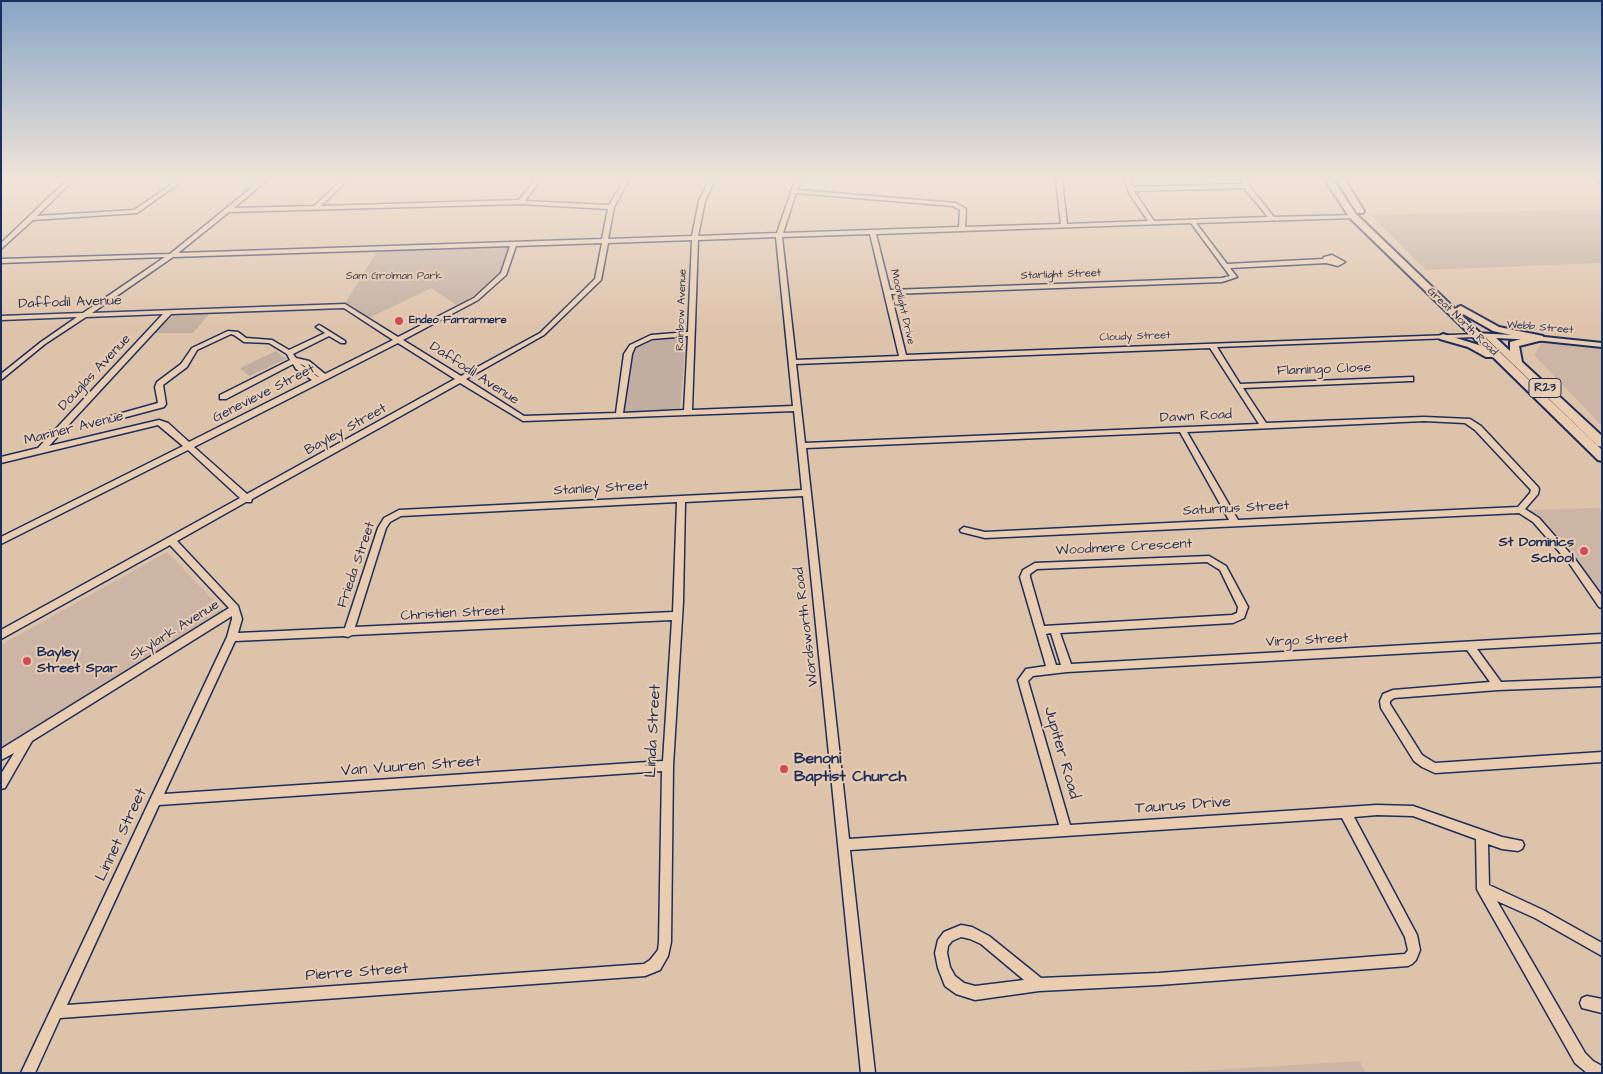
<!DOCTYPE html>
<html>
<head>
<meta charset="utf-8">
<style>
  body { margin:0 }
  #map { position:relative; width:1603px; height:1074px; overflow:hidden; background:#dec3ab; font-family:"Architects Daughter",sans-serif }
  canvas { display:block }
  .frame { position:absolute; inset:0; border:2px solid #1b2f5e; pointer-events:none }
</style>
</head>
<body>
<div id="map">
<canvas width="1603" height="1074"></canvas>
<div class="frame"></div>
</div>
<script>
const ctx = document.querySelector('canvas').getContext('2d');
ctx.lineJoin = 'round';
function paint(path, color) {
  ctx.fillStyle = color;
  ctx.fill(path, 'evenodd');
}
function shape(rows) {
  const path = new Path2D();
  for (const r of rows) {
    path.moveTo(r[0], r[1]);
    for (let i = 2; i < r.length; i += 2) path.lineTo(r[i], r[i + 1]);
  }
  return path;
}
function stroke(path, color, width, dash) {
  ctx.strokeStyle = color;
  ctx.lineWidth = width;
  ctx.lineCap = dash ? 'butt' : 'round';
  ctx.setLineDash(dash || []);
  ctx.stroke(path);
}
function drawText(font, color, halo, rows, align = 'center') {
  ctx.font = font + ' "Architects Daughter",sans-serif';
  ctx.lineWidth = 4;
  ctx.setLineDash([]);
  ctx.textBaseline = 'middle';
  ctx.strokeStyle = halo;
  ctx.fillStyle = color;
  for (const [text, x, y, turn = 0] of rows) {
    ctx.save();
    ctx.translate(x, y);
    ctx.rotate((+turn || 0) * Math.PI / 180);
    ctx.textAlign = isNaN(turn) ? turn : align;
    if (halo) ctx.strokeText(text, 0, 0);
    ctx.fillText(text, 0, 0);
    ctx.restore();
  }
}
paint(shape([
  [1542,342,1602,348,1602,426,1534,355],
  [1599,508,1602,511,1602,592,1529,510],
  [167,552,224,611,1,748,1,645],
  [1360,1061,1366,1073,1164,1073]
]), '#ccb5a4');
paint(shape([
  [1602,209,1602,263,1426,270,1371,215],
  [503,247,509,249,499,276,459,307,431,288,369,318,344,305,377,251],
  [179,313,209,314,193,333,151,333,164,318],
  [686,337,680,410,622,414,629,355,639,344,664,338],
  [276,351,286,359,249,376,240,368]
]), '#c1aea0');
const minor = shape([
  [67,180,73,180,37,216,134,210,178,180,184,180,137,213,33,220,1,249,1,243,67,180],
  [261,180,267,180,234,208,314,206,342,180,348,180,321,206,519,200,535,180,540,180,525,201,609,205,624,180,629,180,614,207,608,239,692,236,699,201,709,180,715,180,705,201,698,236,777,233,795,180,801,180,797,190,956,203,966,209,965,227,1061,224,1056,180,1062,180,1067,224,1148,221,1129,193,1125,180,1131,180,1133,187,1243,184,1241,180,1247,180,1249,186,1274,217,1355,215,1356,216,1353,218,1196,223,1227,264,1323,259,1324,257,1332,255,1345,262,1338,266,1326,263,1230,268,1237,277,1222,282,891,294,906,355,1478,334,1478,336,1476,337,1217,347,1240,384,1413,377,1413,381,1410,381,1243,388,1266,423,1424,417,1470,419,1481,426,1538,487,1539,489,1538,494,1525,509,1539,518,1575,559,1602,596,1602,608,1599,607,1569,563,1533,522,1519,513,985,538,961,532,960,530,964,527,985,532,1229,520,1180,432,806,448,849,839,1059,825,1018,680,1026,669,1046,666,1020,577,1023,570,1035,563,1209,556,1226,566,1248,607,1244,618,1233,623,1060,633,1071,664,1602,634,1602,642,1477,649,1501,682,1602,678,1602,686,1498,690,1394,698,1390,701,1390,704,1422,755,1435,763,1602,752,1602,762,1435,773,1422,767,1414,761,1381,708,1380,701,1383,694,1393,690,1490,682,1467,650,1067,672,1033,676,1028,681,1070,825,1377,805,1413,806,1502,837,1522,841,1524,845,1522,849,1518,851,1502,849,1488,844,1489,885,1543,910,1602,943,1602,956,1535,918,1497,901,1585,1053,1593,1061,1602,1066,1602,1073,1587,1073,1575,1063,1479,893,1477,889,1476,839,1413,816,1377,815,1354,817,1417,935,1420,950,1416,960,1412,964,1408,966,1159,985,1039,991,975,1000,956,994,945,986,938,968,935,953,938,940,944,932,961,925,972,927,989,936,1041,978,1159,973,1405,954,1408,950,1405,937,1342,818,850,850,875,1073,861,1073,803,496,685,502,683,602,673,766,671,942,668,956,660,970,645,976,60,1018,35,1073,21,1073,227,637,232,619,232,616,32,741,5,788,1,789,1,774,14,753,1,760,1,749,229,608,170,545,1,639,1,630,240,498,188,450,1,544,1,537,183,446,158,425,1,463,1,457,38,448,163,314,86,317,45,344,1,380,1,374,41,342,77,317,1,320,1,316,83,313,165,257,1,263,1,259,170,254,261,180],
  [1244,188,1268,217,1154,221,1134,191,1244,188],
  [796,193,953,206,960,210,959,227,783,233,796,193],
  [521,204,608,209,602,239,178,253,229,212,521,204],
  [1191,223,1230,276,1222,278,890,290,876,234,1191,223],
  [870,234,899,356,796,360,782,237,870,234],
  [776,237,793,406,692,410,698,240,776,237],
  [692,240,688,332,651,335,630,345,624,354,616,413,524,416,466,379,544,335,601,280,608,243,692,240],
  [602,243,595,279,540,333,461,376,403,340,478,300,506,275,516,246,602,243],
  [510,246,501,273,474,298,398,337,345,304,92,313,173,257,510,246],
  [344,308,393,340,325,374,309,361,296,358,293,354,329,336,341,343,345,343,345,341,321,326,319,325,316,327,325,333,289,350,272,340,246,338,238,332,228,331,192,348,181,364,157,382,155,387,158,403,97,420,96,422,97,424,100,424,164,407,166,404,163,385,187,367,197,350,231,334,234,335,244,342,269,343,287,354,290,360,220,395,220,399,226,399,293,364,296,369,312,380,189,442,168,423,159,420,49,446,171,314,344,308],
  [688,336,684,410,623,413,632,354,635,347,652,339,688,336],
  [398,343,455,379,247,494,194,447,398,343],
  [1210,348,1259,424,805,443,796,364,1210,348],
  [300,364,303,365,319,377,318,377,300,364],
  [460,383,523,421,794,411,802,490,399,510,384,518,378,528,345,628,238,633,242,619,238,606,177,541,246,502,251,502,252,499,460,383],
  [1424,421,1465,423,1475,430,1531,490,1530,493,1518,507,1238,520,1187,432,1424,421],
  [677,502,673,612,355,627,386,528,390,522,401,516,677,502],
  [1207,562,1220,570,1238,607,1237,613,1232,615,1044,626,1030,577,1030,574,1037,569,1207,562],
  [672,620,663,761,164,794,235,641,344,636,348,637,352,635,672,620],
  [1051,633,1061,665,1056,665,1046,634,1051,633],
  [662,771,659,942,658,950,650,960,644,964,67,1005,159,805,662,771],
  [961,937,970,939,981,944,1024,980,975,986,964,983,955,976,950,967,947,953,948,946,952,941,961,937],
  [1587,996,1602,999,1602,1013,1582,1008,1580,1003,1582,998,1587,996]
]);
const tertiary = shape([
  [1596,180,1602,180,1602,184,1600,183,1596,180],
  [1473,333,1535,336,1602,343,1602,347,1535,340,1476,337,1473,337,1473,333]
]);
const primary = shape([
  [1325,180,1333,180,1356,214,1602,450,1602,461,1598,460,1493,357,1486,357,1468,347,1440,339,1438,337,1443,334,1482,346,1350,218,1325,180],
  [1337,180,1345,180,1364,211,1363,213,1357,213,1337,180],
  [1461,306,1499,327,1543,336,1543,340,1519,346,1522,362,1602,436,1602,447,1598,446,1486,338,1491,335,1494,336,1510,351,1510,342,1525,338,1493,331,1458,311,1458,307,1461,306]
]);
stroke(minor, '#1b2f5e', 3);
stroke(tertiary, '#1b2f5e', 4);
stroke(primary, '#1b2f5e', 4);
paint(minor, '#eacdb0');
paint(tertiary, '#eacdb0');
paint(primary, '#eacdb0');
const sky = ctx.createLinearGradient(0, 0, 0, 331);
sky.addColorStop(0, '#88a5c5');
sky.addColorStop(0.54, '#f0e4d9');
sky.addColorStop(1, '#f0e4d900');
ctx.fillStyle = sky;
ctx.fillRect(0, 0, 1603, 331);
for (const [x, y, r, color] of [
  [399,321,5,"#d1495b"],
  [1584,551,5,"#d1495b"],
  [27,661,5,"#d1495b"],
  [784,769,5,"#d1495b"]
]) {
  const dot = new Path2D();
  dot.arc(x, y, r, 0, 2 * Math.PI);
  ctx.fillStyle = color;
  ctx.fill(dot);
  stroke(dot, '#eacdb0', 2);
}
drawText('11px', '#1b2f5e', '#eacdb0', [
  ["Starlight Street",1061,275,-2],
  ["Moonlight Drive",902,307,77],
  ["Rainbow Avenue",682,310,-88],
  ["Great North Road",1462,322,44],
  ["Webb Street",1540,328,5],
  ["Cloudy Street",1135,337,-2]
]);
drawText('11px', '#344268', '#eacdb0', [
  ["Sam Grolman Park",394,277]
]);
drawText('bold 11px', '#1b2f5e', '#eacdb0', [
  ["Endeo Farrarmere",409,321]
], 'left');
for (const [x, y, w] of [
  [1545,388,32]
]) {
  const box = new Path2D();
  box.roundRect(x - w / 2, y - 9.5, w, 19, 4);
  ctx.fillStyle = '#eacdb0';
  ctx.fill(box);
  stroke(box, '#1b2f5e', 1);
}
drawText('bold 12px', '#1b2f5e', null, [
  ["R23",1545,388]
]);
drawText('14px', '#1b2f5e', '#eacdb0', [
  ["Daffodil Avenue",70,303,-2],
  ["Flamingo Close",1324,370,-2],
  ["Douglas Avenue",95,373,-47],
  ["Daffodil Avenue",474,374,33],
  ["Genevieve Street",264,394,-27],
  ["Dawn Road",1196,417,-3],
  ["Mariner Avenue",74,429,-14],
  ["Bayley Street",346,430,-29],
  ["Stanley Street",601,489,-3],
  ["Saturnus Street",1236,509,-3],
  ["Woodmere Crescent",1124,548,-3],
  ["Frieda Street",357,565,-71],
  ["Christien Street",453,614,-3],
  ["Wordsworth Road",807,627,-97],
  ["Skylark Avenue",175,631,-32],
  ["Virgo Street",1307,641,-3]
]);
drawText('bold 14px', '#1b2f5e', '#eacdb0', [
  ["St Dominics",1574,543],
  ["School",1574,559],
  ["Bayley",37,653,"left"],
  ["Street Spar",37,669,"left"]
], 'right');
drawText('16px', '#1b2f5e', '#eacdb0', [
  ["Linda Street",654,731,-87],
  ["Jupiter Road",1061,753,74],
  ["Van Vuuren Street",411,767,-4],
  ["Taurus Drive",1183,806,-4],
  ["Linnet Street",122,835,-65],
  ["Pierre Street",357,973,-4]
]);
drawText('bold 16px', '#1b2f5e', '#eacdb0', [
  ["Benoni",794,760],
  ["Baptist Church",794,778]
], 'left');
</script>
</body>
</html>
